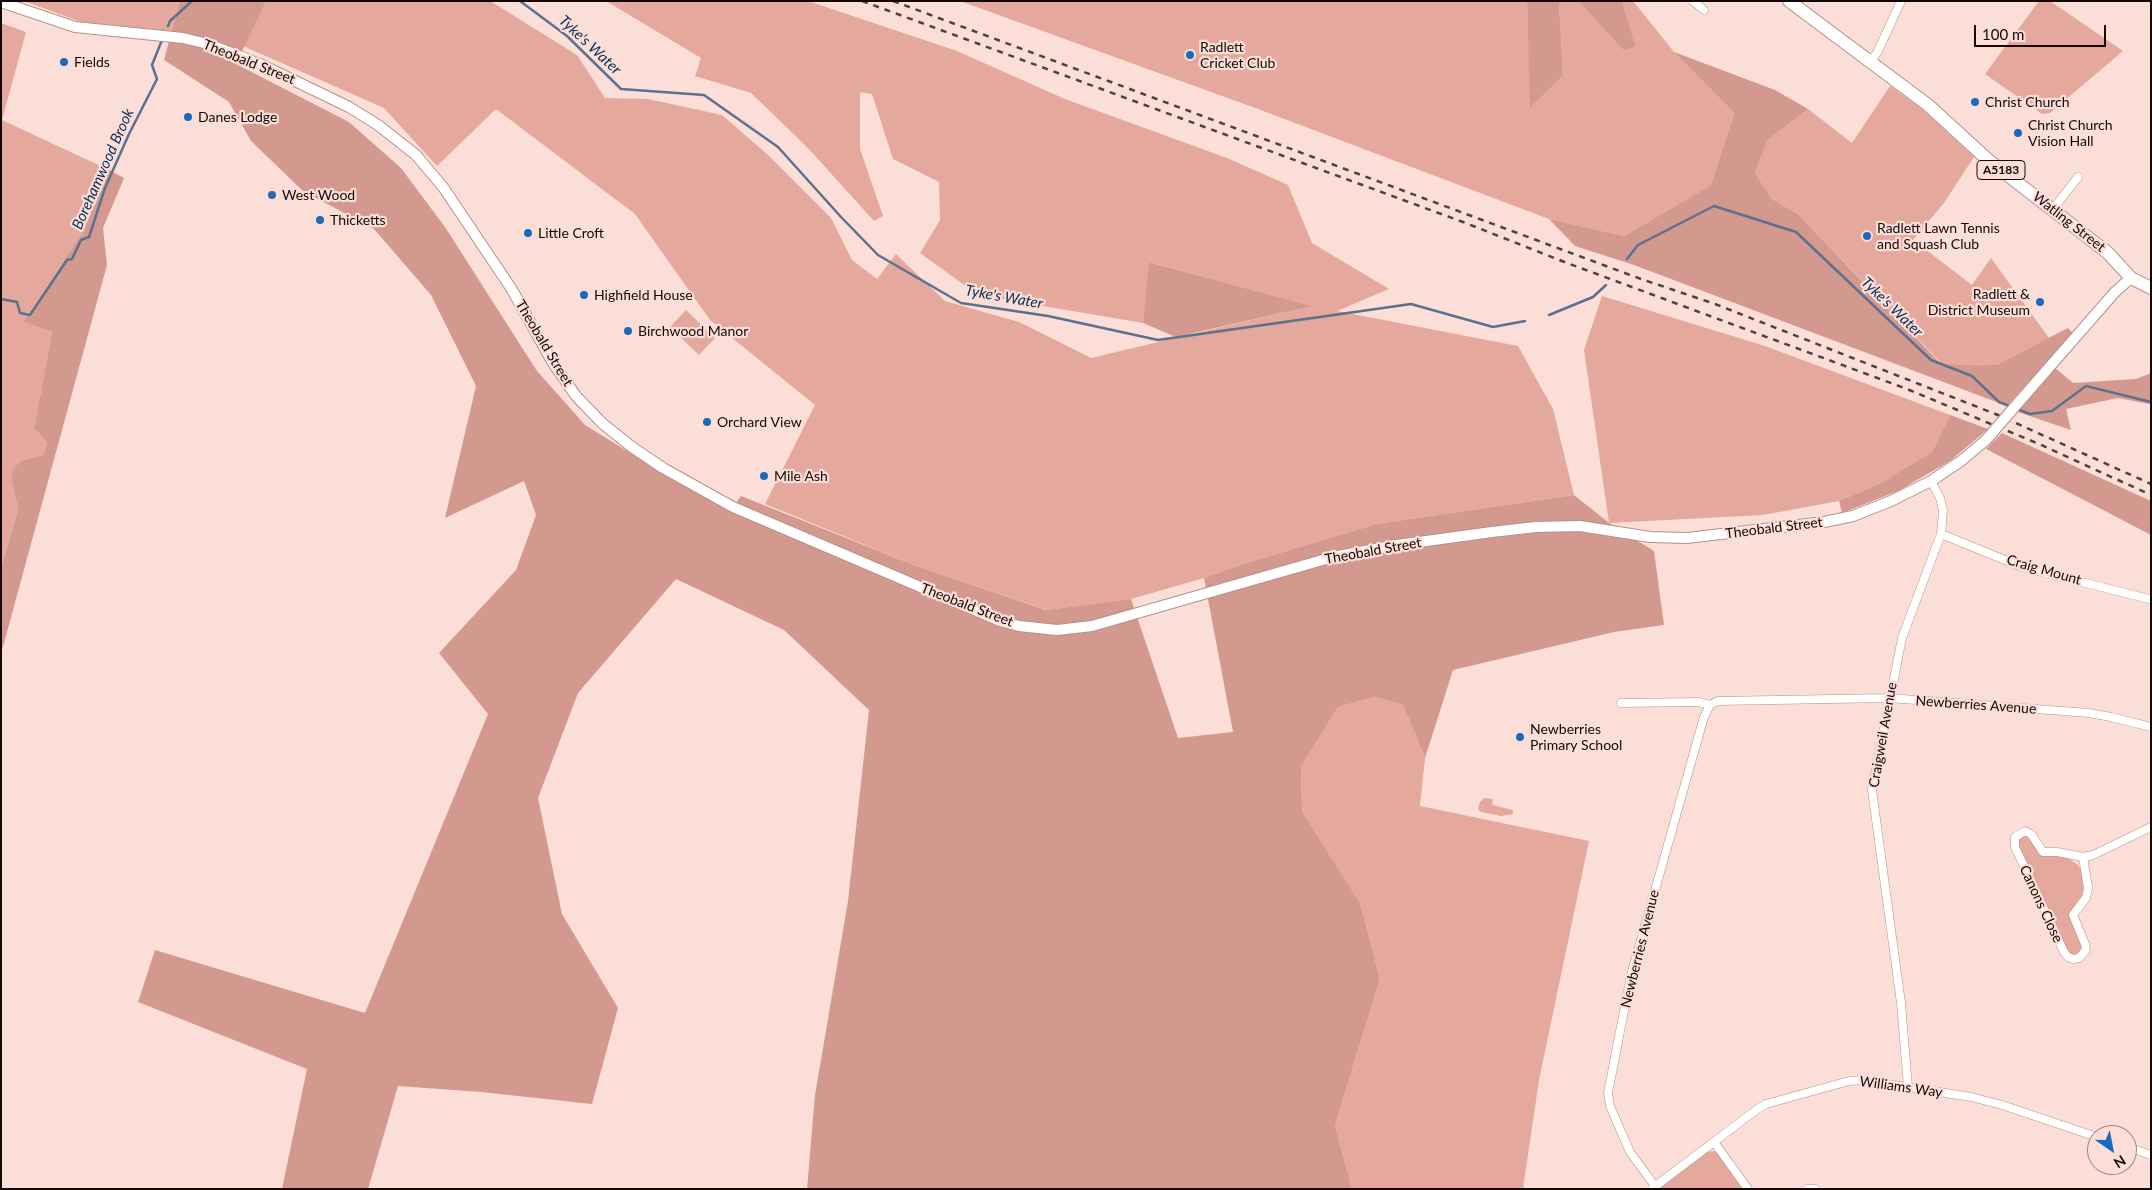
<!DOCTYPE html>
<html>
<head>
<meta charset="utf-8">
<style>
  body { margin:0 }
  #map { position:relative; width:2152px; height:1190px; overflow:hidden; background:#fcded8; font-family:Lato,sans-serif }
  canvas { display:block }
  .frame { position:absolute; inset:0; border:2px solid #130806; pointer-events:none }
  .north { position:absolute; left:2087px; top:1125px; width:50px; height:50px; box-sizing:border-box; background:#fcded8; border:1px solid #9f8884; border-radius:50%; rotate:147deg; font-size:14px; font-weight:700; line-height:20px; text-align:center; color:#130806 }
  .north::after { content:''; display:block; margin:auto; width:18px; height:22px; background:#1f69b9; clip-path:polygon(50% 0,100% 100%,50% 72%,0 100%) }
  .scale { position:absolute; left:1974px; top:25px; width:132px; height:22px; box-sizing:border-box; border:2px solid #130806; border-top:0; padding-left:6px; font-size:15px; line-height:18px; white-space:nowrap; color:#130806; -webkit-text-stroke:4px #fcded8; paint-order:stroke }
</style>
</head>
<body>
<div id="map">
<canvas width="2152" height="1190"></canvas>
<div class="frame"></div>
<div class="north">N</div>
<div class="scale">100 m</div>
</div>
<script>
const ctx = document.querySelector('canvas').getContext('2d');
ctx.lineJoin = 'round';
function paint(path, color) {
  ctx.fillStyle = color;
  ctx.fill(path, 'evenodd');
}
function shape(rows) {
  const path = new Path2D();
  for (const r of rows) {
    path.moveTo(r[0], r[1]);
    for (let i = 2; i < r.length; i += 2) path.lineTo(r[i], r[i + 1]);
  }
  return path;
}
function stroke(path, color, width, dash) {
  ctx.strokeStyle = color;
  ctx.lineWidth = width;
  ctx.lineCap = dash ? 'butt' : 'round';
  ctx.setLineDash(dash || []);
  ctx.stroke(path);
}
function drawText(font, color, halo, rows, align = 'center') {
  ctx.font = font + ' Lato,sans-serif';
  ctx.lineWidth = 4.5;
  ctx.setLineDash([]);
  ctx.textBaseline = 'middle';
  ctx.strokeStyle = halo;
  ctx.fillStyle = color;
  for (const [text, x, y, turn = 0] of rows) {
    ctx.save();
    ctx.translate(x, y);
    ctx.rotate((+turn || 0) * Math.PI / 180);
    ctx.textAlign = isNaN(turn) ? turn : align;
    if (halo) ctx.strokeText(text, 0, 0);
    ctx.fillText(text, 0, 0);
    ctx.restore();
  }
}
paint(shape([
  [24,1,180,1,172,31,81,22],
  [266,1,490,1,577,55,605,98,648,99,722,115,768,155,831,218,852,260,877,279,896,254,945,301,1019,322,1091,358,1311,306,1150,262,1143,323,978,295,920,253,940,220,939,182,893,159,872,94,860,92,860,149,883,216,874,221,807,147,751,93,695,76,701,58,606,1,808,1,957,51,1065,99,1227,158,1288,185,1312,243,1389,289,1337,311,1518,346,1553,409,1574,495,1376,524,1240,565,1204,578,1131,599,1047,610,914,565,765,504,815,405,710,320,635,214,496,109,437,166,384,108,243,46],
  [960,1,1527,1,1531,107,1563,76,1559,1,1578,1,1624,51,1634,46,1622,1,1633,1,1674,52,1734,113,1711,185,1624,236,1549,219,1258,109],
  [2039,1,2050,1,2123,51,2050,113,2042,114,1985,74],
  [1,23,26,32,2,120,109,170,83,232,23,322,52,332,34,428,47,443,43,455,23,460,11,477,18,510,1,568],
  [1890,86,1922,109,1974,157,1944,203,1913,240,1972,285,1991,258,2049,338,1996,365,1942,364,1798,214,1772,199,1755,173,1768,140,1808,109,1852,143],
  [1602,296,1765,346,1950,415,1932,452,1879,484,1839,501,1763,515,1609,523,1584,350],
  [686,310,715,338,699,355,670,327],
  [1375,697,1403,705,1425,758,1420,806,1589,841,1539,1080,1523,1189,1352,1189,1335,1125,1380,979,1360,903,1302,811,1301,767,1338,707],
  [1484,798,1493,799,1492,805,1513,810,1513,814,1501,816,1481,812,1478,809,1480,802],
  [2025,835,2029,836,2038,851,2065,856,2078,865,2083,873,2084,892,2069,914,2083,946,2083,950,2079,955,2072,956,2068,952,2018,847,2017,840],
  [1713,1151,1720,1155,1745,1189,1659,1189,1707,1152]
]), '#e4a89d');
paint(shape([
  [180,1,266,1,236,64,349,122,401,168,445,227,537,371,585,425,663,473,731,510,741,496,914,565,1046,610,1131,599,1178,738,1233,732,1204,578,1240,565,1376,524,1574,495,1609,523,1654,551,1664,625,1614,632,1453,670,1425,758,1403,705,1375,697,1338,707,1301,767,1302,811,1360,903,1380,979,1335,1125,1352,1189,807,1189,815,1095,848,901,869,710,784,630,676,579,578,693,538,798,562,914,618,1008,592,1104,481,1092,398,1086,368,1189,282,1189,307,1069,138,1002,155,950,365,1013,488,714,439,653,516,570,536,515,524,481,445,518,476,386,431,295,374,229,303,191,251,141,229,102,164,60],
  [1527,1,1559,1,1563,76,1530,108],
  [1578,1,1622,1,1635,46,1624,51],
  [1674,52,1775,90,1808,109,1768,140,1755,173,1772,199,1798,214,1941,364,1996,365,2068,328,2073,333,2007,406,1634,265,1575,246,1549,219,1624,236,1711,185,1734,113],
  [109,170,124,178,103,228,107,265,1,654,1,568,18,510,11,477,14,468,23,460,43,455,47,443,34,428,52,332,23,322,83,232],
  [1149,262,1312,306,1176,337,1143,323],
  [2055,368,2073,383,2136,379,2151,373,2151,403,2149,404,2118,398,2066,409,2071,430,2018,412],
  [1950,415,1988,429,1950,461,1898,491,1842,513,1839,501,1879,484,1932,452],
  [2002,433,2151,501,2151,535,1986,449]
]), '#d4998e');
stroke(shape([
  [520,1,567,36,621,89,704,95,778,147,841,217,878,255,961,303,1048,316,1158,340,1411,304,1493,327,1525,321],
  [168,26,170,21,192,1],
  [1627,259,1638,245,1714,206,1796,232,1931,360,1972,376,1999,402,2012,407],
  [1,299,17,302,20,313,30,315,67,260,72,259,81,240,89,237,105,188,129,134,157,79,152,65,162,40],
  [1549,315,1593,297,1606,285],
  [2017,409,2030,414,2052,411,2086,386,2151,402]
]), '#5c718e', 2.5);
const minor = shape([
  [1693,1,1704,10],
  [1870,63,1878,51,1901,1],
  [2053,209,2078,177],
  [1941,534,2022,567,2149,599],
  [1621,703,1698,702,1710,705,1718,701,1889,698,2089,713,2111,717,2151,727],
  [2083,857,2088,888,2086,898,2073,915,2085,944,2086,950,2079,958,2073,959,2068,957,2064,952,2015,847,2015,837,2025,831,2031,834,2043,852,2057,852,2083,857,2093,855,2151,827],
  [1908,1087,1901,1003,1872,790,1902,638,1941,534,1943,511,1940,498,1931,481],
  [1714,1142,1748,1189],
  [2127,1147,2151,1155],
  [1655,1186,1630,1152,1610,1106,1608,1093,1631,975,1704,717,1710,705],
  [1653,1188,1756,1110,1766,1104,1849,1081,1862,1080,1971,1097,2002,1105,2097,1137],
  [1807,1189,1815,1189]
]);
const tertiary = shape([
  [1,2,75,27,183,38,208,44,260,64,349,107,378,125,416,155,443,187,511,288,553,363,576,396,602,423,632,447,663,468,733,507,1000,621,1019,626,1057,630,1092,626,1333,557,1397,545,1492,532,1536,527,1580,526,1650,537,1687,538,1824,522,1853,516,1891,501,1931,481,1961,461,1986,440],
  [2018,403,2115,292,2131,278]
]);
const primary = shape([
  [1789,1,1928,105,1987,159,2108,253,2131,278,2151,288]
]);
stroke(minor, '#b4918a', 9);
stroke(tertiary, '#b4918a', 12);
stroke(primary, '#b4918a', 14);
stroke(minor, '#fff', 8);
stroke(tertiary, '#fff', 10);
stroke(primary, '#fff', 12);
stroke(shape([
  [862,1,1463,222,1567,263,1907,389,2039,444,2151,495],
  [893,1,1641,279,1715,304,1998,415,2151,484]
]), '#51413e', 2.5, [6, 6]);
const tertiaryBridge = shape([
  [1986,440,2018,403]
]);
stroke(tertiaryBridge, '#b4918a', 12, []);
stroke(tertiaryBridge, '#fff', 10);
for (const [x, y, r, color] of [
  [1190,55,5,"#1f69b9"],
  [64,62,5,"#1f69b9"],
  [1975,102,5,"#1f69b9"],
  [188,117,5,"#1f69b9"],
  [2018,133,5,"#1f69b9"],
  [272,195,5,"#1f69b9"],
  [320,220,5,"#1f69b9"],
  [528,233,5,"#1f69b9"],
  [1867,236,5,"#1f69b9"],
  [584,295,5,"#1f69b9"],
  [2040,302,5,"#1f69b9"],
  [628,331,5,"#1f69b9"],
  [707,422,5,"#1f69b9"],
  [764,476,5,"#1f69b9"],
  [1520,737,5,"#1f69b9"]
]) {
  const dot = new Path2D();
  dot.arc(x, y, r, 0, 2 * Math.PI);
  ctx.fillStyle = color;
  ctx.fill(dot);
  stroke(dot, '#fcded8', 2);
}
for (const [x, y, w] of [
  [2001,170,48]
]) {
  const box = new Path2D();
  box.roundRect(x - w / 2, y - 9.5, w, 19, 4);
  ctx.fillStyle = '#fcded8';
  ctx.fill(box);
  stroke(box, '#130806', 1);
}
drawText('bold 12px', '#130806', null, [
  ["A5183",2001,170]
]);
drawText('14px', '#130806', '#fcded8', [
  ["Radlett",1200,47],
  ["Cricket Club",1200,63],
  ["Fields",74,62],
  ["Christ Church",1985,102],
  ["Danes Lodge",198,117],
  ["Christ Church",2028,125],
  ["Vision Hall",2028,141],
  ["West Wood",282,195],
  ["Thicketts",330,220],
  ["Radlett Lawn Tennis",1877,228],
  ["and Squash Club",1877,244],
  ["Little Croft",538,233],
  ["Radlett &",2030,294,"right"],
  ["District Museum",2030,310,"right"],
  ["Highfield House",594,295],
  ["Birchwood Manor",638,331],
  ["Orchard View",717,422],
  ["Mile Ash",774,476],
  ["Newberries",1530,729],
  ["Primary School",1530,745]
], 'left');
drawText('14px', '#130806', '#fcded8', [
  ["Theobald Street",249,62,22],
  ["Watling Street",2069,222,38],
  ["Theobald Street",544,343,59],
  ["Theobald Street",1774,528,-7],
  ["Theobald Street",1373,551,-10],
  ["Craig Mount",2044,570,16],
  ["Theobald Street",967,605,21],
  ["Newberries Avenue",1976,705,4],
  ["Craigweil Avenue",1883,735,-80],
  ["Canons Close",2041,904,65],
  ["Newberries Avenue",1640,949,-76],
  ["Williams Way",1901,1087,8]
]);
drawText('italic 15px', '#072d55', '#fcded8', [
  ["Tyke's Water",590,45,43],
  ["Borehamwood Brook",103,169,-66],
  ["Tyke's Water",1004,297,10],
  ["Tyke's Water",1892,307,44]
]);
</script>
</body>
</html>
